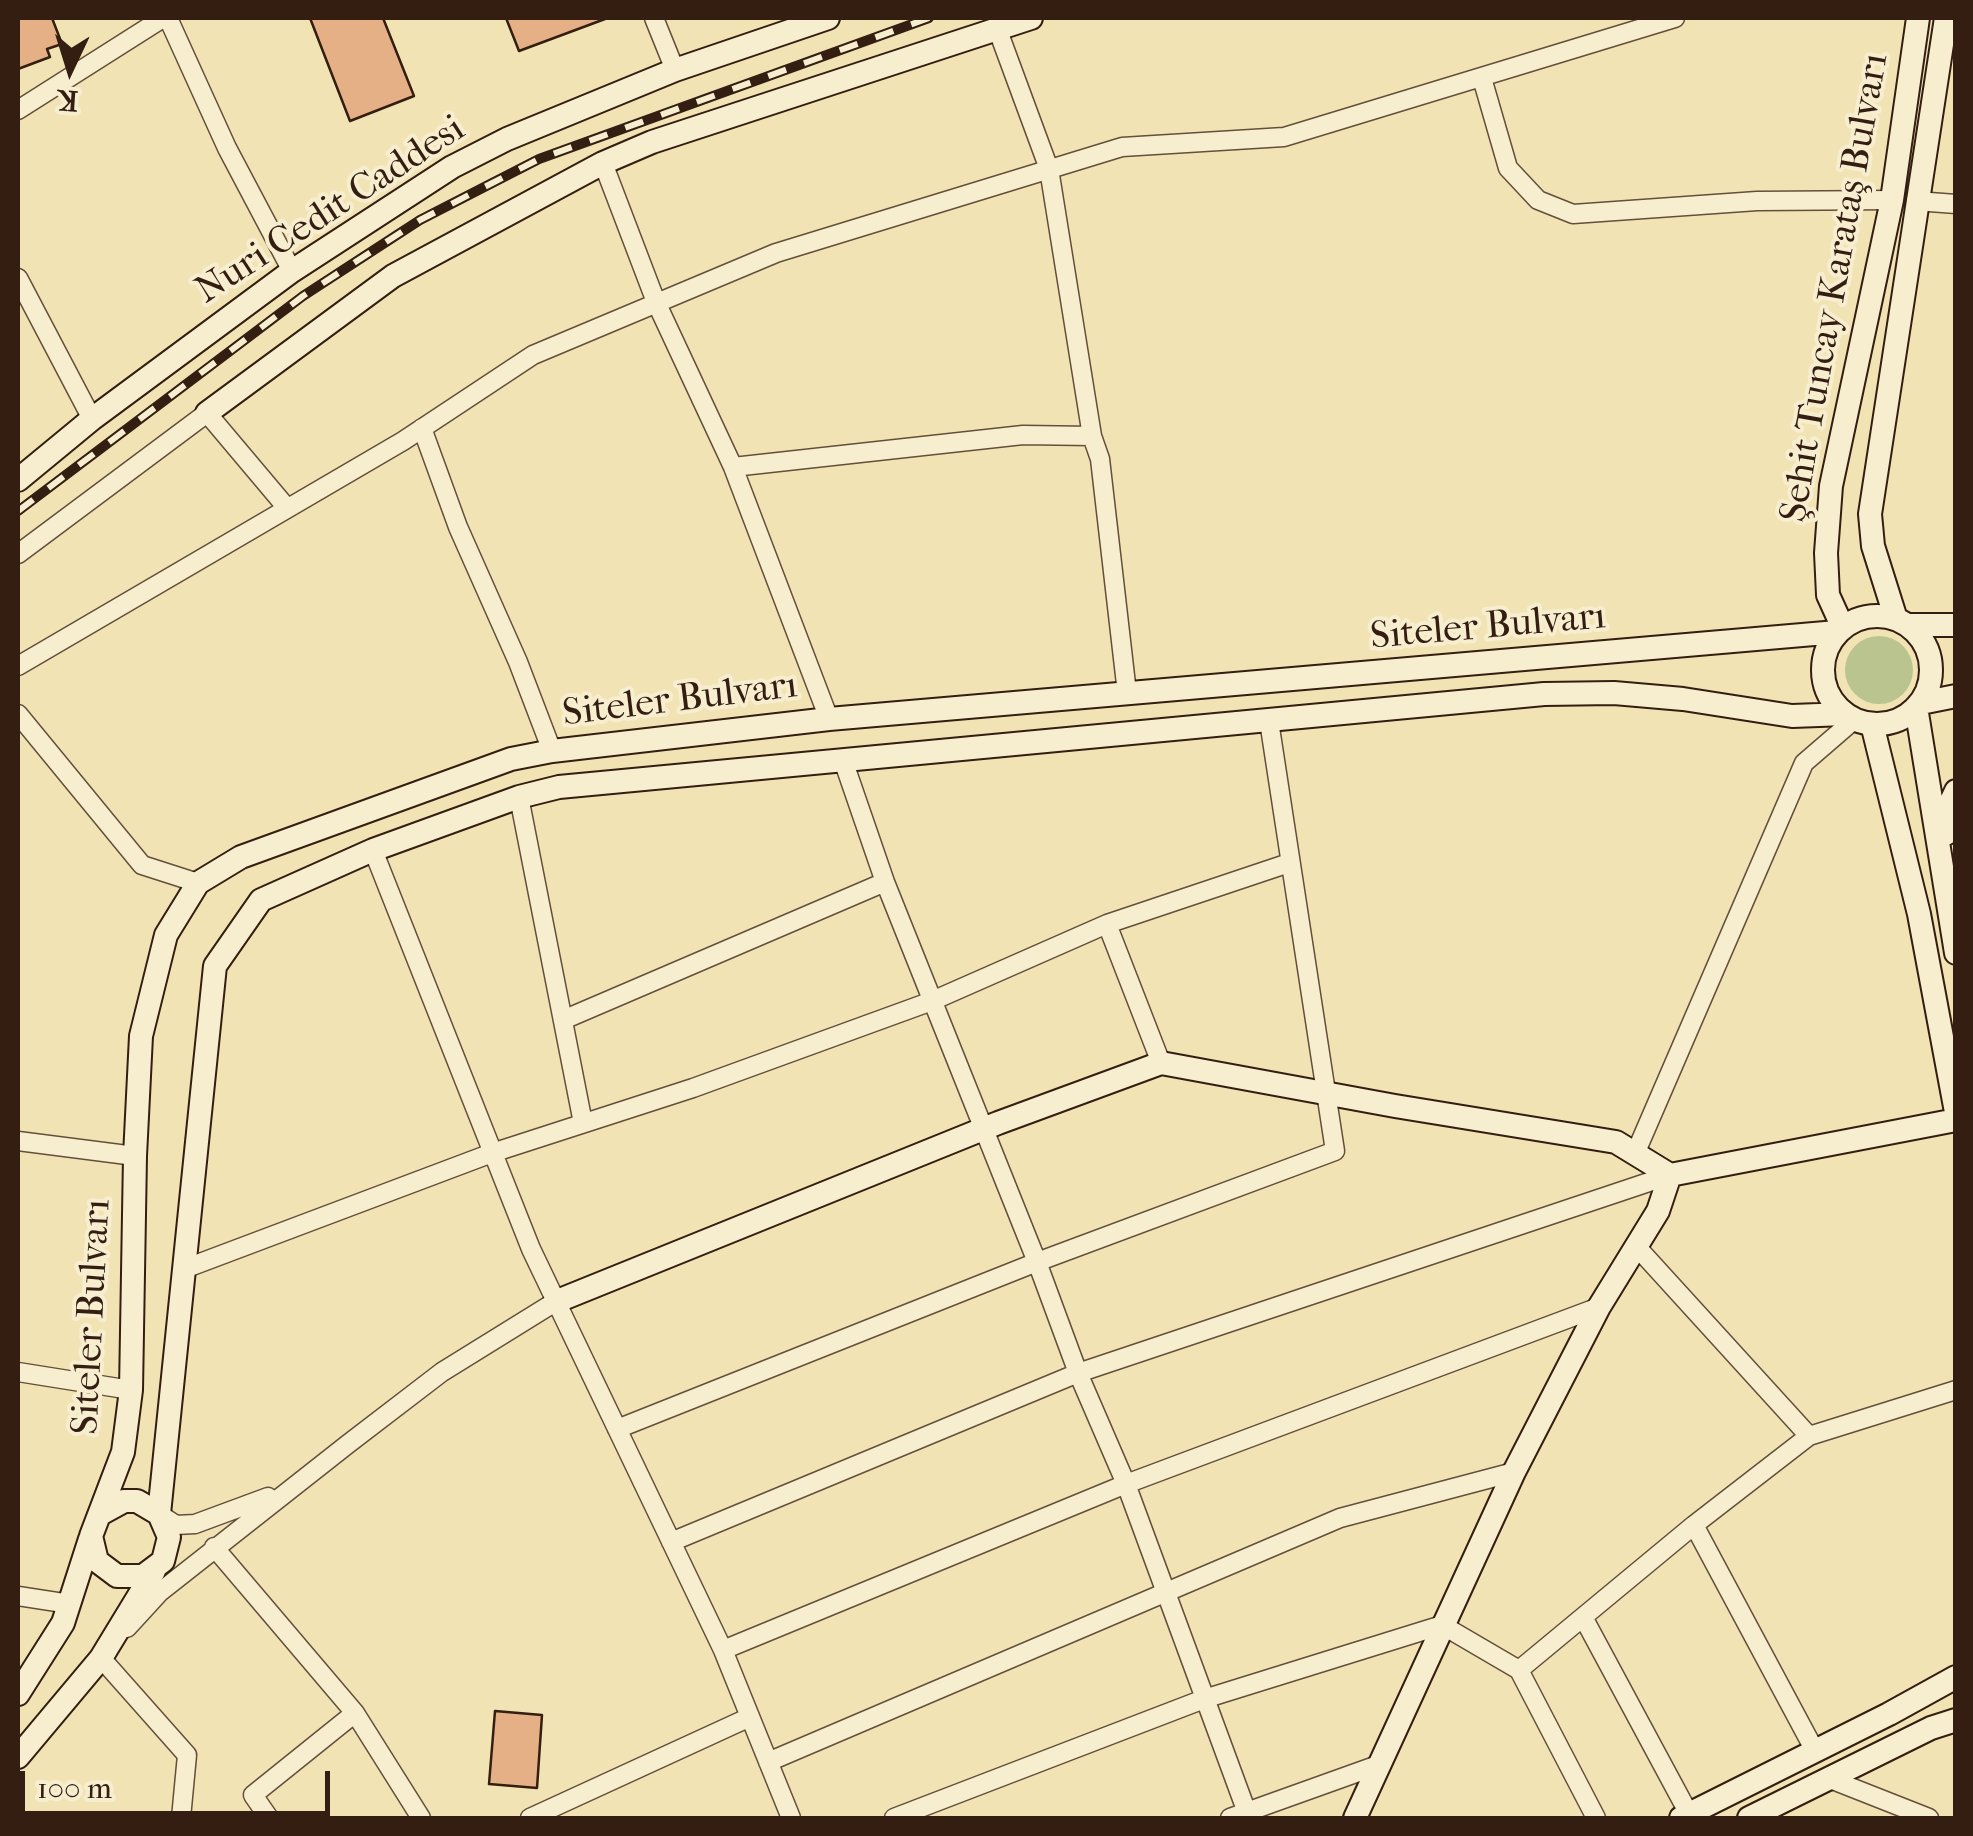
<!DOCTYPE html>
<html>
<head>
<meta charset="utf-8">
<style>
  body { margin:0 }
  #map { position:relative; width:1973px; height:1836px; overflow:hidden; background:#f2e3b5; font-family:"IM FELL French Canon",serif }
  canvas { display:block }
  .frame { position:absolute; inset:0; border:20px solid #331e11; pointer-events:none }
  .north { position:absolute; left:20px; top:20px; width:100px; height:100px; -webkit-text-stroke:8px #f7edcf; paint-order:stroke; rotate:184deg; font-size:28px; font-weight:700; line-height:40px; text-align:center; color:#331e11 }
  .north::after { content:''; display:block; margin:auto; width:35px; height:45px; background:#331e11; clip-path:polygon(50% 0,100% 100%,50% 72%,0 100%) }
  .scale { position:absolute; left:20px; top:1771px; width:310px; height:45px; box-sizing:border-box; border:5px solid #331e11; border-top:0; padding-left:12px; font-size:30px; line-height:35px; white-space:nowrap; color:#331e11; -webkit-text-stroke:8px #f7edcf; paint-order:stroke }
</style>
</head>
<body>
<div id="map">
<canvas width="1973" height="1836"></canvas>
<div class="frame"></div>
<div class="north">K</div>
<div class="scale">100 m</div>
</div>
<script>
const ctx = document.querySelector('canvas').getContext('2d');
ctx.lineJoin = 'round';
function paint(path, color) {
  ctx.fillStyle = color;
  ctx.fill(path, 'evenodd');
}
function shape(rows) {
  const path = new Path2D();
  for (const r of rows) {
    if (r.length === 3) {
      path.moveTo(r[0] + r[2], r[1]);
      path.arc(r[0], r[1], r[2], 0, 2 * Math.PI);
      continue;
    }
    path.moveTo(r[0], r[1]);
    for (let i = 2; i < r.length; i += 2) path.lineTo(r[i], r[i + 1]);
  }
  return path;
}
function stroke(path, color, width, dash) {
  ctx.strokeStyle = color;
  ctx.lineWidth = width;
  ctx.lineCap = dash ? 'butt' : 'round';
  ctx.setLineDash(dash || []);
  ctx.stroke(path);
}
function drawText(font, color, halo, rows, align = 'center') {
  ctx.font = font + ' "IM FELL French Canon",serif';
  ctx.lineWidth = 8;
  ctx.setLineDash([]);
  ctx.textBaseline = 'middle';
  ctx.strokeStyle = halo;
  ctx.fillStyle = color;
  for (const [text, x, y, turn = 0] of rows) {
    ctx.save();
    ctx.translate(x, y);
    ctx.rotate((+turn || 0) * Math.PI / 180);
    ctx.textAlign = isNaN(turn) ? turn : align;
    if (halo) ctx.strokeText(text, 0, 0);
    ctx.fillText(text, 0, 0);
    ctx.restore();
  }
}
paint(shape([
  [1879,670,34]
]), '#b9c48e');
const building = shape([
  [18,18,52,18,62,44,47,49,50,57,18,69,18,18],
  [310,18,383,18,414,96,350,121,310,18],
  [506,18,604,18,605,19,519,51,506,18],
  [495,1711,542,1715,537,1788,489,1784,495,1711]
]);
paint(building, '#e5b086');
stroke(building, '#331e11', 2.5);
const street = shape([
  [168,18,227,148,292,271],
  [654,18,675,70],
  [997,28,1049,169,1092,436],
  [1482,78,1508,168,1538,200,1573,214,1757,201,1892,200],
  [18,110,163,18],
  [603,163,656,302,733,467,829,719],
  [1916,201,1956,204],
  [18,278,92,419],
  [422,428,458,527,518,662,552,751],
  [733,467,1023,435,1092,436,1100,459,1127,693],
  [18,554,207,413,287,508],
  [18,666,403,441,533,355,776,253,1122,147,1284,137,1675,18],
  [18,714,142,865,198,883],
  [843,760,885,882,1037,1262,1078,1373,1126,1484,1249,1818],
  [519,797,583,1123],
  [373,850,531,1249,723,1650,791,1818],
  [1107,924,1161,1063],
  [563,1020,885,882],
  [18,1141,135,1156],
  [1635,1154,1804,763,1855,719],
  [1636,1246,1809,1436],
  [184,1269,492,1153,693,1088,932,1001,1107,924,1289,863],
  [18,1372,131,1390],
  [617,1429,1037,1262,1335,1151,1269,721],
  [159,1514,176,1525,195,1524,268,1497],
  [1694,1525,1815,1751],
  [671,1542,1078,1373,1670,1175],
  [214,1547,355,1713,421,1818],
  [18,1596,70,1604],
  [1583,1617,1689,1814],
  [127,1628,160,1592,348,1444,442,1372,555,1302],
  [723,1650,1126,1484,1599,1307],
  [107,1652,101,1658,187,1755,181,1818],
  [1519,1670,1694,1525,1809,1436,1956,1390],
  [768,1762,1340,1518,1514,1472],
  [1830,1779,1929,1818],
  [269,1818,253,1795,355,1713],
  [530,1818,750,1717],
  [894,1818,1204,1699,1442,1625,1519,1670,1596,1818],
  [1230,1818,1378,1765]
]);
const secondary = shape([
  [207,413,393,276,603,163,652,142,1031,18],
  [18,480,92,419,292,271,452,167,507,139,675,70,828,18],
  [1877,670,54],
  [1896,619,1873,546,1870,514,1946,18],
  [1909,625,1956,625],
  [1843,628,1828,595,1826,553,1831,486,1892,200,1918,18],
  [1921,703,1956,696],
  [1916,707,1956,953],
  [1872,724,1919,914,1956,1112],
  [1946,834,1948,808,1956,791],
  [555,1302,998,1123,1161,1063,1395,1106,1616,1142,1670,1175,1956,1120],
  [102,1513,124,1501,137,1501,159,1514,169,1537,163,1561,143,1576,117,1576,97,1561,91,1536,123,1452,131,1390,135,1156,141,1036,166,935,198,883,241,857,511,759,552,751,829,719,1837,632],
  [159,1514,215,966,261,900,373,850,519,797,559,787,1544,694,1614,693,1683,699,1792,716,1846,714],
  [18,1694,63,1623,90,1539],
  [18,1757,101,1658,154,1571],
  [1355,1818,1514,1472,1599,1307,1658,1211,1670,1175],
  [1681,1818,1889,1714,1956,1677],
  [1749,1818,1931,1728,1956,1720]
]);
stroke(street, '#634f3a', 21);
stroke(secondary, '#331e11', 26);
stroke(street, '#f7edcf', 18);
stroke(secondary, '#f7edcf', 22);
const rail = shape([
  [18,511,303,296,420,220,539,159,929,18]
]);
stroke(rail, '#331e11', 10);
stroke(rail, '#f7edcf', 6, [19]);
drawText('38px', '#331e11', '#f7edcf', [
  ["Nuri Cedit Caddesi",331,211,-33],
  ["Şehit Tuncay Karataş Bulvarı",1836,288,-80],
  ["Siteler Bulvarı",1488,628,-5],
  ["Siteler Bulvarı",680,701,-7],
  ["Siteler Bulvarı",93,1317,-87]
]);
</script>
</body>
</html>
